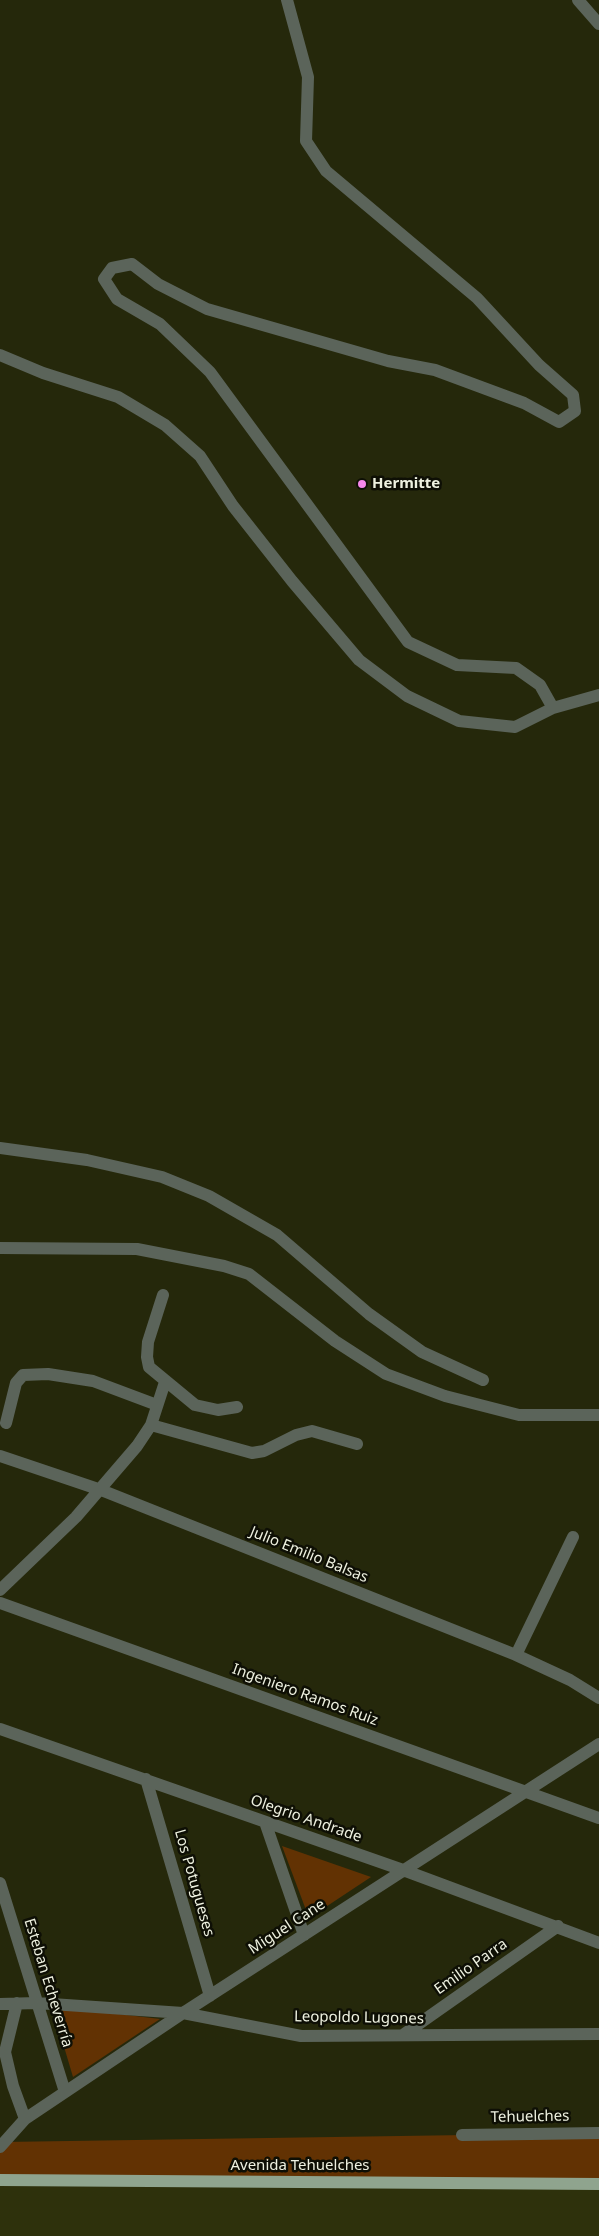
<!DOCTYPE html>
<html>
<head>
<meta charset="utf-8">
<style>
  body { margin:0 }
  canvas { display:block; background:#25280b }
</style>
</head>
<body>
<canvas width="599" height="2236"></canvas>
<script>
const ctx = document.querySelector('canvas').getContext('2d');
ctx.lineJoin = 'round';
function paint(path, color) {
  ctx.fillStyle = color;
  ctx.fill(path, 'evenodd');
}
function shape(rows) {
  const path = new Path2D();
  for (const r of rows) {
    path.moveTo(r[0], r[1]);
    for (let i = 2; i < r.length; i += 2) path.lineTo(r[i], r[i + 1]);
  }
  return path;
}
function stroke(path, color, width, dash) {
  ctx.strokeStyle = color;
  ctx.lineWidth = width;
  ctx.lineCap = dash ? 'butt' : 'round';
  ctx.setLineDash(dash || []);
  ctx.stroke(path);
}
function drawText(font, color, halo, rows, align = 'center') {
  ctx.font = font + ' "Noto Sans",sans-serif';
  ctx.lineWidth = 5;
  ctx.setLineDash([]);
  ctx.textBaseline = 'middle';
  ctx.strokeStyle = halo;
  ctx.fillStyle = color;
  for (const [text, x, y, turn = 0] of rows) {
    ctx.save();
    ctx.translate(x, y);
    ctx.rotate((+turn || 0) * Math.PI / 180);
    ctx.textAlign = isNaN(turn) ? turn : align;
    if (halo) ctx.strokeText(text, 0, 0);
    ctx.fillText(text, 0, 0);
    ctx.restore();
  }
}
paint(shape([
  [0,2180,599,2184,599,2236,0,2236]
]), '#2e310c');
paint(shape([
  [282,1846,371,1877,309,1918],
  [52,2006,160,2019,73,2077],
  [599,2133,599,2184,0,2180,0,2147,3,2142]
]), '#623203');
stroke(shape([
  [287,0,308,77,306,141,326,171,477,298,539,365,573,395,575,411,559,422,524,403,435,370,388,361,207,309,158,284,132,264,112,268,104,279,117,299,160,324,210,372,408,642,457,665,516,668,540,685,553,708,599,695],
  [578,0,599,24],
  [0,355,43,373,118,397,165,425,200,456,233,506,292,581,359,660,407,696,459,721,515,727,553,708],
  [0,1148,87,1160,162,1177,209,1196,277,1235,369,1314,422,1352,483,1380],
  [0,1248,137,1249,224,1266,249,1274,335,1341,386,1374,445,1396,519,1415,599,1415],
  [163,1295,148,1342,147,1357,149,1367,195,1405,218,1410,237,1407],
  [6,1423,16,1383,23,1375,48,1374,93,1381,157,1405],
  [151,1425,252,1453,264,1451,296,1435,312,1431,357,1444],
  [0,1456,101,1490,516,1655,570,1680,599,1698],
  [0,1590,76,1517,137,1446,151,1425,165,1382],
  [0,1603,599,1818],
  [516,1655,573,1537],
  [0,1729,403,1870,599,1943],
  [146,1779,210,1996],
  [265,1822,304,1935],
  [0,1883,65,2092],
  [17,2003,5,2052,13,2086,25,2119],
  [0,2004,37,2003,183,2013,301,2036,599,2034],
  [403,2035,558,1926],
  [462,2135,599,2133],
  [0,2147,25,2119,183,2013,599,1744]
]), '#5b645a', 12);
stroke(shape([
  [0,2180,599,2184]
]), '#8fa48e', 12);
for (const [x, y, r, color] of [
  [362,484,5,"#f788eb"]
]) {
  const dot = new Path2D();
  dot.arc(x, y, r, 0, 2 * Math.PI);
  ctx.fillStyle = color;
  ctx.fill(dot);
  stroke(dot, '#0e0f05', 2);
}
drawText('bold 15px', '#eef1e0', '#0e0f05', [
  ["Hermitte",372,484]
], 'left');
drawText('15px', '#eef1e0', '#0e0f05', [
  ["Julio Emilio Balsas",309,1555,22],
  ["Ingeniero Ramos Ruiz",305,1695,20],
  ["Olegrio Andrade",306,1819,19],
  ["Los Potugueses",194,1883,74],
  ["Miguel Cane",287,1927,-33],
  ["Emilio Parra",471,1967,-35],
  ["Esteban Echeverría",48,1983,73],
  ["Leopoldo Lugones",359,2018,1],
  ["Tehuelches",530,2117,-1],
  ["Avenida Tehuelches",300,2166]
]);
</script>
</body>
</html>
